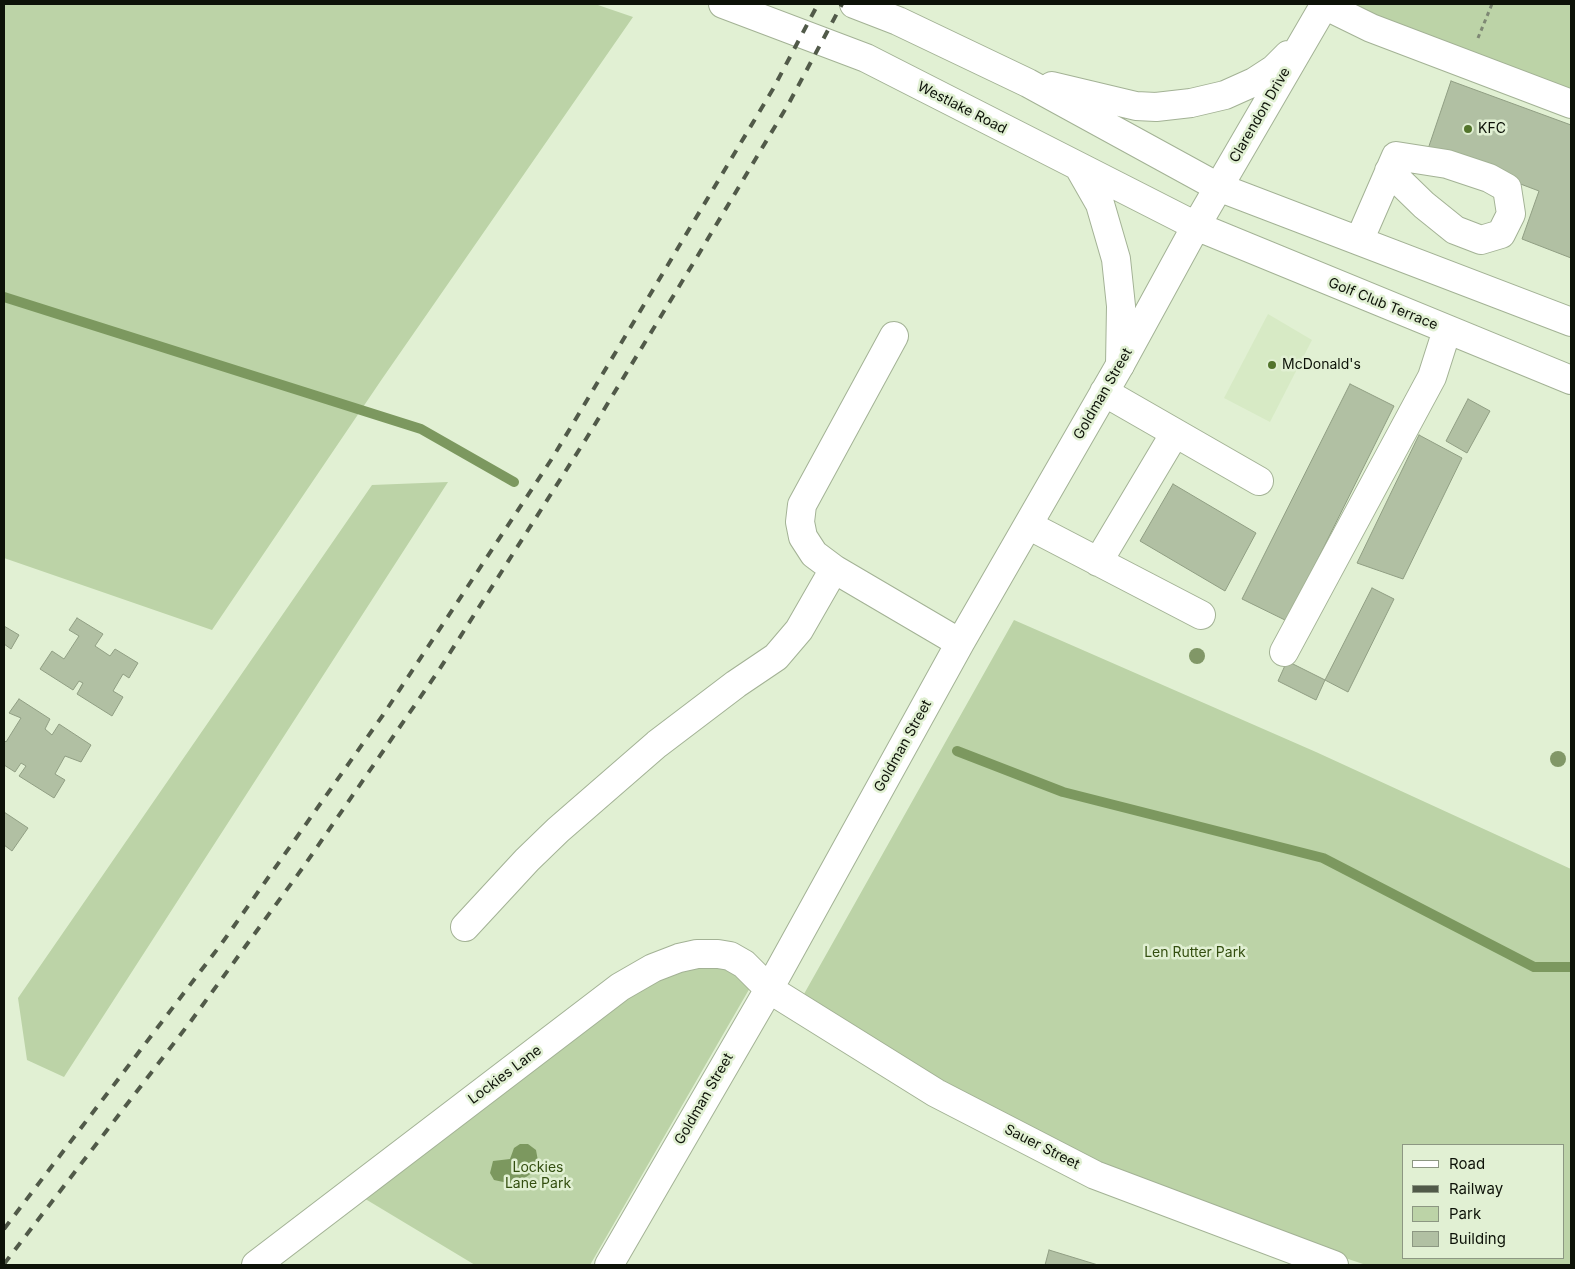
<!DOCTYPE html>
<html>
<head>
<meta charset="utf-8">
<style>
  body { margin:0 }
  #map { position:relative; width:1575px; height:1269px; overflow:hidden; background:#e1f0d3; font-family:Inter,sans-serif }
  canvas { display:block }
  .frame { position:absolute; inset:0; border:5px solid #0d1208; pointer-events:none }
  .legend { position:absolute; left:1402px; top:1144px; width:162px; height:115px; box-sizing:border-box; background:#e1f0d3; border:1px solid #8c9782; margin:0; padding:6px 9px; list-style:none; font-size:15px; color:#0d1208 }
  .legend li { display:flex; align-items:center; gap:10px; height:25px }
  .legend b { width:25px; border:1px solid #8c9782 }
</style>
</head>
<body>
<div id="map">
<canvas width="1575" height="1269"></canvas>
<div class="frame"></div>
<ul class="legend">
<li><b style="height:6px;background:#fff"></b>Road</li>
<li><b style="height:6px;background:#515a49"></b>Railway</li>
<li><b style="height:14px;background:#bcd3a7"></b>Park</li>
<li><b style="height:14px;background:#b1c0a3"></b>Building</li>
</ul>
</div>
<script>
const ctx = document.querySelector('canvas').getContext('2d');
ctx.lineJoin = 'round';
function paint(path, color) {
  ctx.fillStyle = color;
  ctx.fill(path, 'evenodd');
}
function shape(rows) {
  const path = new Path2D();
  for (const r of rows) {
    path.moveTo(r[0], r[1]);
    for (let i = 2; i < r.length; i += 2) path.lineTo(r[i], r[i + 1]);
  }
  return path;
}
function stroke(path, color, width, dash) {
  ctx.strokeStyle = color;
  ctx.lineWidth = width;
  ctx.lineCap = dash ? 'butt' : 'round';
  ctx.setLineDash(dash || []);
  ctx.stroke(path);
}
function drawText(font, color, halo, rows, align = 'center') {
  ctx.font = font + ' Inter,sans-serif';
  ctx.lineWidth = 5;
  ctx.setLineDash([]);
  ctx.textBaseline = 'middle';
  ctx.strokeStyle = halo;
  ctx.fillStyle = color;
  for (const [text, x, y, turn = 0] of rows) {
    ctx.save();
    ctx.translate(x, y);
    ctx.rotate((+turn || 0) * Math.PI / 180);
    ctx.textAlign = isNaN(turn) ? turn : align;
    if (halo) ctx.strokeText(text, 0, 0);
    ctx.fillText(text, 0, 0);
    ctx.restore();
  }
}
paint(shape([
  [1268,314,1312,340,1270,422,1224,398]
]), '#d7eac5');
paint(shape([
  [4,4,595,4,633,17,382,379,212,630,4,558],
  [1348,4,1571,4,1571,93,1442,46],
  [448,482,64,1077,27,1060,18,998,372,485],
  [1014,620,1316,752,1571,869,1571,1265,1366,1265,1271,1233,1099,1166,944,1086,804,994],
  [1404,1145,1564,1145,1564,1258,1404,1258],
  [697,964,728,966,751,986,590,1265,475,1265,362,1197,653,979]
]), '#bcd3a7');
paint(shape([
  [520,1144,528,1144,536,1150,538,1161,536,1170,519,1182,508,1183,494,1180,490,1173,493,1161,510,1159,514,1148]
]), '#7c985f');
stroke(shape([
  [4,297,421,429,514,482],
  [957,751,1063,792,1323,858,1534,967,1571,967]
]), '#7c985f', 10);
const building = shape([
  [1451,81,1571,125,1571,258,1522,239,1539,191,1428,149,1451,81],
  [1350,384,1394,406,1287,621,1242,599,1350,384],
  [1468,399,1490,411,1467,453,1446,441,1468,399],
  [1419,435,1462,458,1403,579,1357,563,1419,435],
  [1173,484,1256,533,1225,591,1140,541,1173,484],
  [1372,588,1394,599,1348,692,1325,680,1372,588],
  [77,618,103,634,95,646,110,656,115,649,138,663,129,678,123,674,113,691,123,697,112,716,77,694,83,683,79,681,73,690,40,669,52,651,64,659,79,636,69,630,77,618],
  [4,626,19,635,11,649,4,644,4,626],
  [1287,661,1325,680,1316,700,1278,681,1287,661],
  [19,699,50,719,45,729,52,735,59,724,91,745,81,762,65,756,55,774,65,780,54,798,19,776,26,766,21,763,15,772,4,765,4,740,6,742,21,718,9,713,19,699],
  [4,812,28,828,12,851,4,845,4,812],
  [1049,1250,1098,1265,1045,1265,1049,1250]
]);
paint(building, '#b1c0a3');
stroke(building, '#909e83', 1);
const minor = shape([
  [1324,5,1371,28,1571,104],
  [1218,187,1571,322],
  [1359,241,1396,156,1447,164,1489,178,1507,188,1511,214,1501,234,1481,240,1455,230,1424,205,1389,171],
  [894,336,802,505,800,522,803,537,814,554,834,569,960,643],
  [1104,392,1259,481],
  [1028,525,1201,615],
  [1098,562,1175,433],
  [1284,652,1432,377,1447,330],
  [465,927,527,860,558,830,657,744,736,684,776,657,799,630,834,569],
  [256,1265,620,987,653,968,679,958,697,954,718,954,730,956,744,964,769,989,936,1093,1095,1175,1334,1265],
  [609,1265,769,989,960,643,1120,365,1196,226,1571,380]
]);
const major = shape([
  [723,4,866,58,1196,226,1325,4],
  [854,4,898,21,1028,83,1218,187],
  [1052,86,1136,106,1156,107,1191,103,1225,95,1254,82,1274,69,1288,55],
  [1080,169,1100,204,1116,259,1121,306,1120,365]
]);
stroke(minor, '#a3b295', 30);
stroke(major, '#a3b295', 30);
stroke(shape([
  [1478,38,1492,4]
]), '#7e8874', 3, [4, 4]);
stroke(minor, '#fff', 28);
stroke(major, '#fff', 28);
stroke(shape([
  [4,1229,222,943,383,715,553,457,773,89,818,4],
  [4,1264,191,1021,304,866,439,670,586,439,694,262,789,103,842,4]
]), '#515a49', 4, [9, 9]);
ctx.fillStyle = '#819767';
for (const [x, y] of [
  [1197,656],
  [1558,759]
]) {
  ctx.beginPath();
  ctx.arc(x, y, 8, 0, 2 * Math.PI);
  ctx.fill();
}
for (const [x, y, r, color] of [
  [1468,129,5,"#52742b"],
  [1272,365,5,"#52742b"]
]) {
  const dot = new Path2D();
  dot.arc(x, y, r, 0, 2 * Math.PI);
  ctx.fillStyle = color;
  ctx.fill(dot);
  stroke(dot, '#e1f0d3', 2);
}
drawText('14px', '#0d1208', '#e1f0d3', [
  ["Westlake Road",962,108,27],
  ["Clarendon Drive",1260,115,-60],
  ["Golf Club Terrace",1383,304,22],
  ["Goldman Street",1103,394,-60],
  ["Goldman Street",903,746,-61],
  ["Lockies Lane",505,1075,-37],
  ["Goldman Street",704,1099,-60],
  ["Sauer Street",1042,1147,27]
]);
drawText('14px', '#0d1208', '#e1f0d3', [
  ["KFC",1478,129],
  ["McDonald's",1282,365]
], 'left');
drawText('14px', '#334e0f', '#e1f0d3', [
  ["Len Rutter Park",1195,953],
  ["Lockies",538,1168],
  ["Lane Park",538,1184]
]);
</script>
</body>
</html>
